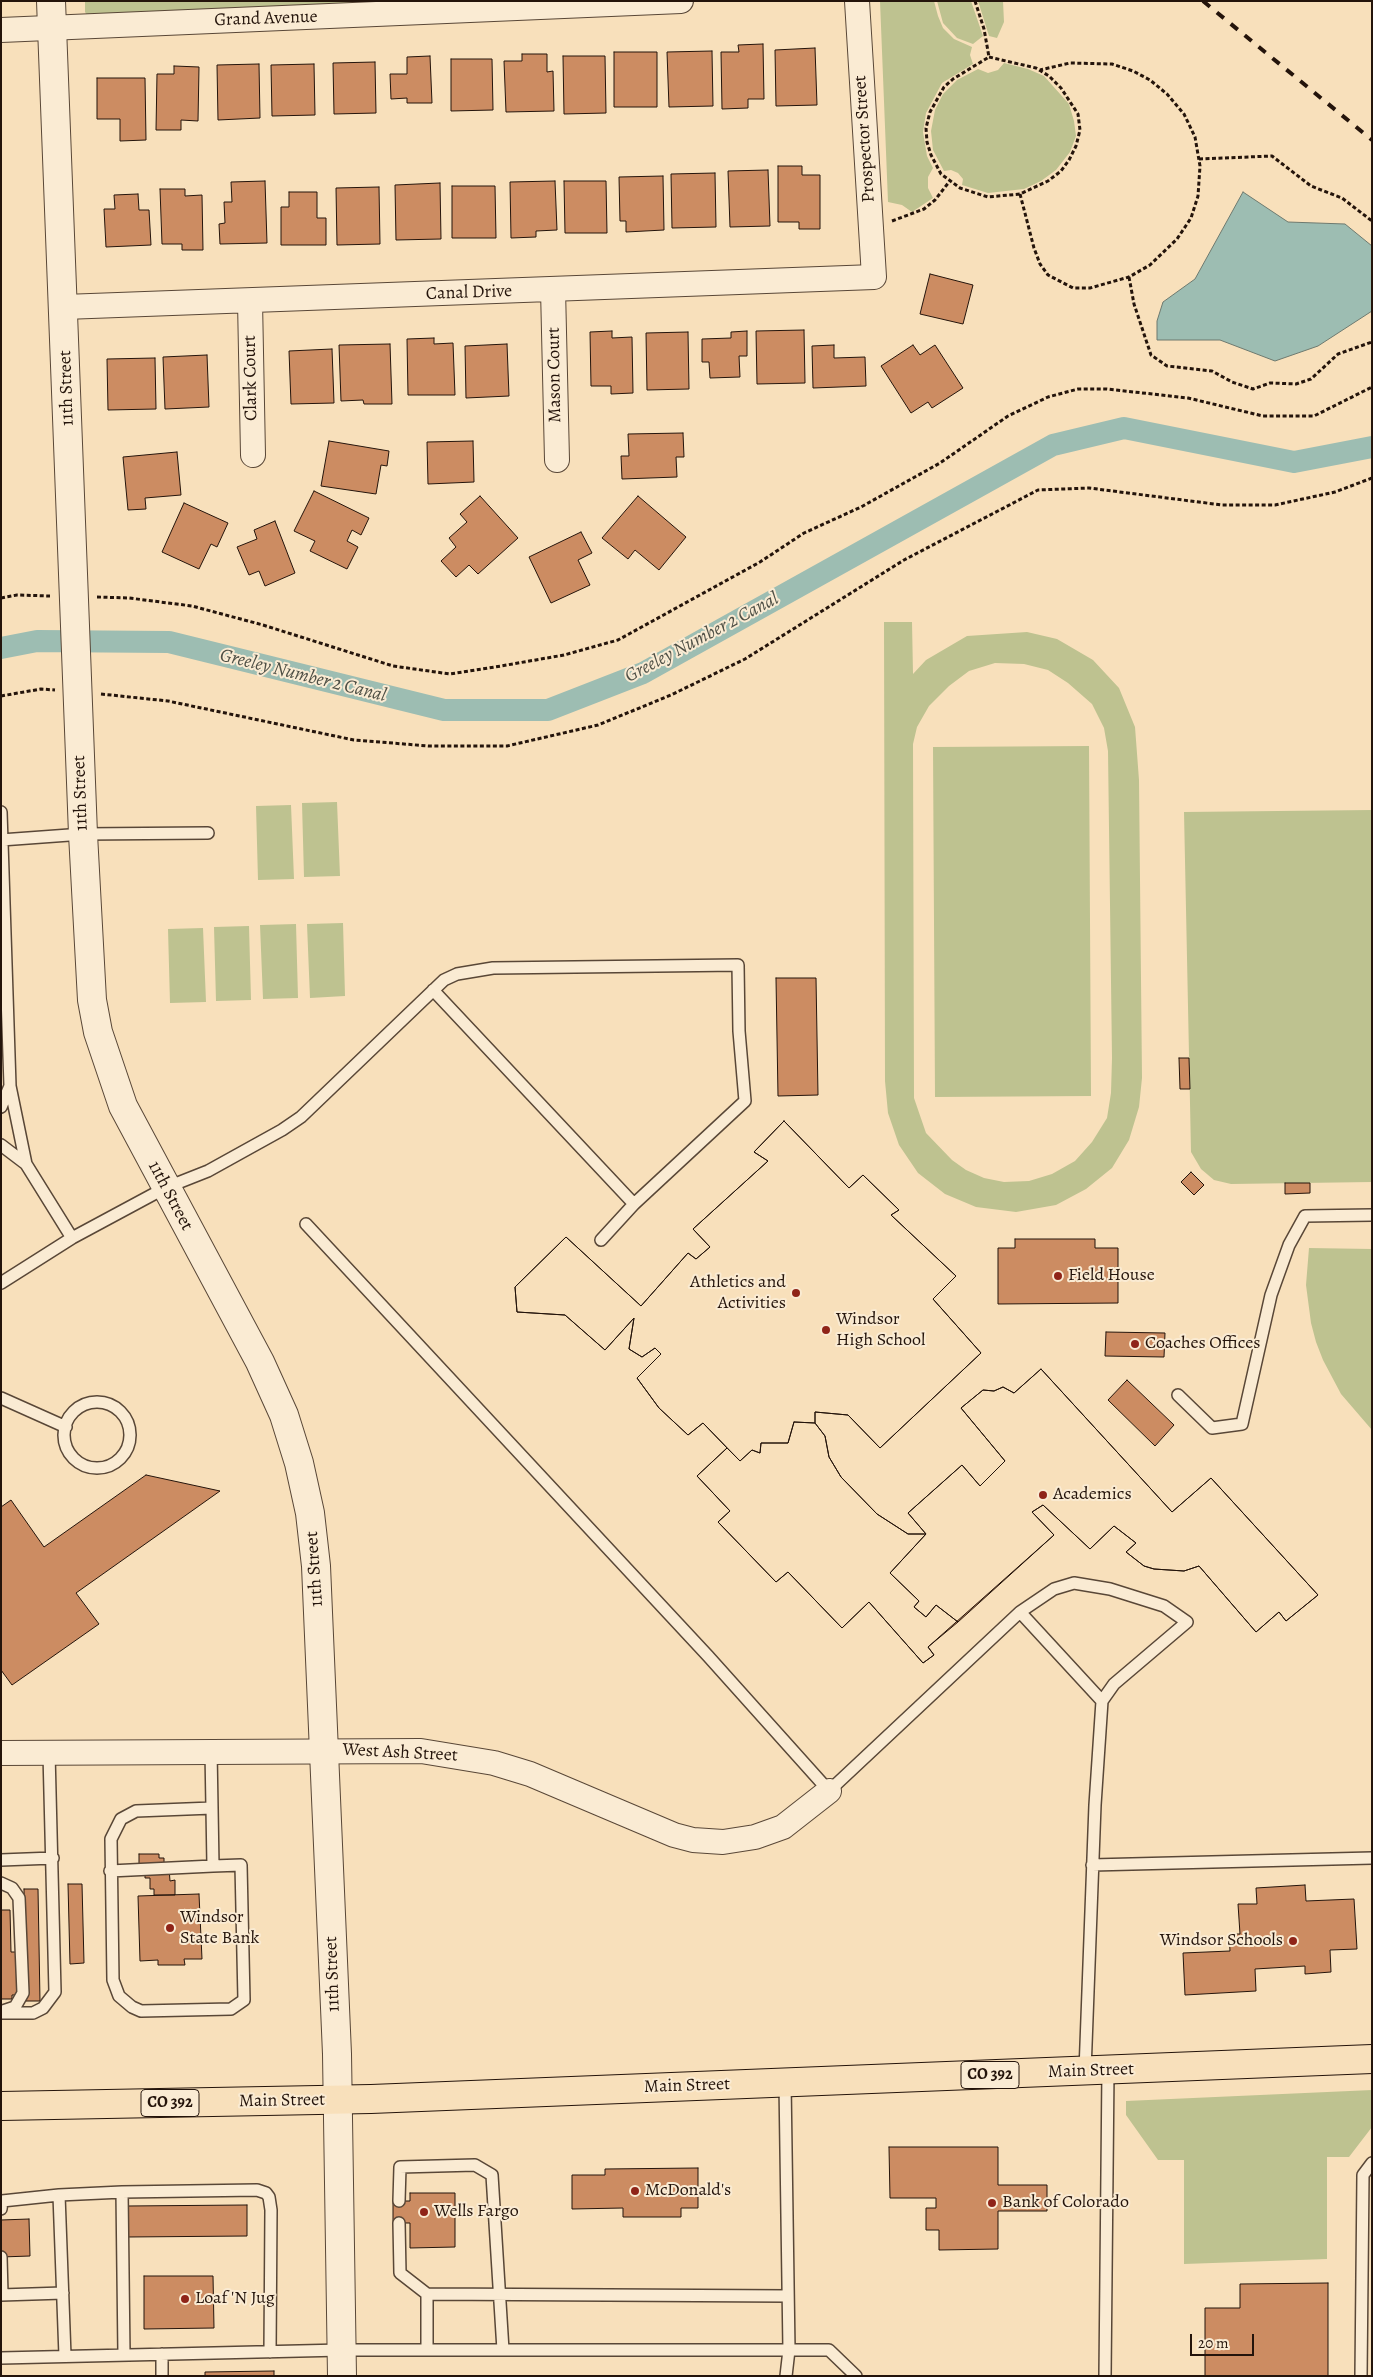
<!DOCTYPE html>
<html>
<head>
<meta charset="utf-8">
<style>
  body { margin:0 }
  #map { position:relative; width:1373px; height:2377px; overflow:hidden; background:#f8e0bb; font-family:Alegreya,serif }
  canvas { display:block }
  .frame { position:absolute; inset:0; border:2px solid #24140b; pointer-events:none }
  .scale { position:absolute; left:1190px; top:2334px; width:64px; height:22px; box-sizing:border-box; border:2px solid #24140b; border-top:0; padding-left:6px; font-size:15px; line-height:18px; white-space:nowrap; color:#24140b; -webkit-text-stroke:4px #faebd3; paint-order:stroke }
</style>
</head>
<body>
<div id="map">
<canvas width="1373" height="2377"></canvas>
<div class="frame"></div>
<div class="scale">20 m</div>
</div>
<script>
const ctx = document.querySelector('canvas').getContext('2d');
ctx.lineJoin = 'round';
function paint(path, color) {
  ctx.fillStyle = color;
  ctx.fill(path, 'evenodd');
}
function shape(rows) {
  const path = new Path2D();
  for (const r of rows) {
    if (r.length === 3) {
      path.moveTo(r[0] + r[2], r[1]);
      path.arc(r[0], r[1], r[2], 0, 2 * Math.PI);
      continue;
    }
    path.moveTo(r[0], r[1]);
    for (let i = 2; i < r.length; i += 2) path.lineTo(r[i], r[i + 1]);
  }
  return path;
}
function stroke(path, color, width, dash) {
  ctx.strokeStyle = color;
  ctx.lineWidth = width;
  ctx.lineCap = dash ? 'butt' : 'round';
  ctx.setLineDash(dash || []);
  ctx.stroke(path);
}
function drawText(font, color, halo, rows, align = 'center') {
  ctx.font = font + ' Alegreya,serif';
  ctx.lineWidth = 4;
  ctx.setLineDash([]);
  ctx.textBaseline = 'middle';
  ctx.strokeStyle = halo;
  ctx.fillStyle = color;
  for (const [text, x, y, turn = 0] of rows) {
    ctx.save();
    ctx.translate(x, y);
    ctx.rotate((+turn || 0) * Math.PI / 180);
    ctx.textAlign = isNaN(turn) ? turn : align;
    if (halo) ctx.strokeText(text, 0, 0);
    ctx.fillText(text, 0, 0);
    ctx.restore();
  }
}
paint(shape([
  [85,1,473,1,87,15,85,12],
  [880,1,934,1,938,16,943,28,954,39,972,47,970,55,973,64,942,83,926,113,923,132,927,156,933,168,928,177,928,188,933,198,912,212,902,205,888,202],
  [937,1,971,1,983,36,973,44,957,38,943,23],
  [978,1,1003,1,1004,22,997,38,989,36],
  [1004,63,1028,69,1044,76,1069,104,1074,121,1076,136,1070,152,1056,170,1041,181,1024,189,988,193,962,185,963,179,958,173,951,170,944,171,933,150,931,131,935,110,943,94,957,80,978,69,988,73,998,70],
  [884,622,912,622,913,674,926,660,967,636,1027,632,1057,639,1093,660,1119,688,1135,727,1139,780,1142,1078,1139,1107,1129,1140,1112,1168,1086,1189,1056,1205,1016,1212,976,1207,945,1194,918,1173,899,1145,888,1113,885,1081],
  [995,663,1024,664,1048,670,1068,683,1092,704,1104,728,1108,751,1112,1058,1111,1093,1107,1118,1092,1142,1075,1161,1052,1174,1029,1181,1004,1182,984,1178,966,1170,952,1160,926,1133,914,1098,913,744,917,727,929,706,949,686,969,671],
  [1089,746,1091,1096,935,1097,933,747],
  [337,802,340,876,304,877,302,803],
  [291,805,294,879,258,880,256,806],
  [1372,810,1372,1182,1231,1184,1214,1180,1201,1169,1191,1152,1184,812],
  [343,923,345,996,310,998,307,924],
  [296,924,298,998,263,999,260,925],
  [249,926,251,1000,216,1001,214,927],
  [203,928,206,1002,170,1003,168,929],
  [1309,1248,1372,1249,1372,1430,1341,1394,1323,1360,1316,1342,1311,1323,1306,1285],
  [1372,2090,1372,2127,1349,2157,1327,2157,1327,2259,1184,2264,1184,2160,1158,2160,1126,2115,1126,2101]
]), '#bec290');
const water = shape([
  [1243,192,1288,222,1345,224,1372,246,1372,311,1318,346,1275,361,1220,340,1157,340,1157,321,1163,302,1195,279,1243,192]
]);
paint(water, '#9dbdb2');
stroke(water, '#6d796f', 1);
stroke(shape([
  [1,648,37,641,169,642,444,710,548,710,643,673,1053,445,1124,428,1294,462,1372,447]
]), '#9dbdb2', 22);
const building = shape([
  [763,44,764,99,748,99,748,108,722,109,721,52,739,52,738,45,763,44],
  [815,48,817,105,776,106,775,50,815,48],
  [712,51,713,106,669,107,667,52,712,51],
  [614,52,657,52,657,107,614,107,614,52],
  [522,54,547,54,547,72,553,71,554,111,506,112,504,61,522,61,522,54],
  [430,56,432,103,407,103,407,98,391,99,390,74,407,74,407,57,430,56],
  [563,56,605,56,606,113,564,114,563,56],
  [451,59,492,59,493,110,451,111,451,59],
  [375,62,376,113,334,114,333,63,375,62],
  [259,64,260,118,218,120,217,65,259,64],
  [314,64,315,115,272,116,271,65,314,64],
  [174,66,199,67,198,121,181,120,181,130,156,130,157,74,174,74,174,66],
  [97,78,145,78,146,140,120,141,120,119,97,119,97,78],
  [778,166,802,166,802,175,820,175,820,229,799,229,799,222,778,222,778,166],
  [768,170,770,226,730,227,728,171,768,170],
  [715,173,716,227,672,228,671,174,715,173],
  [663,176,664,230,626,232,626,221,620,221,619,177,663,176],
  [265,181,267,243,220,244,219,224,225,223,224,202,232,202,231,182,265,181],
  [555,181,557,230,536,231,536,237,511,238,510,182,555,181],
  [564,181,606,181,607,233,565,233,564,181],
  [440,183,441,239,396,240,395,185,440,183],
  [452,186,495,186,496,238,452,238,452,186],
  [379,187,380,244,337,245,336,188,379,187],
  [160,189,185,189,185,196,202,195,203,250,182,250,182,244,162,244,160,189],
  [289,192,317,192,317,218,326,218,326,245,281,245,281,207,289,207,289,192],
  [138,194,139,210,149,210,151,245,106,247,104,209,115,209,114,195,138,194],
  [930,274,973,285,963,324,920,314,930,274],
  [804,330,805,383,757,384,756,331,804,330],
  [612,331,612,338,632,337,633,393,611,394,611,386,591,386,590,332,612,331],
  [747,331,747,356,739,356,740,377,710,378,709,362,702,362,702,339,731,338,731,332,747,331],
  [688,332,689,389,647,390,646,333,688,332],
  [434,338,434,344,453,343,455,395,408,395,407,339,434,338],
  [390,344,392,404,364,404,363,400,341,401,339,345,390,344],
  [507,344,509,396,466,398,465,346,507,344],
  [834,345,834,358,865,357,866,386,813,388,812,346,834,345],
  [913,345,920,355,935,345,963,388,932,408,928,402,911,413,881,366,913,345],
  [332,349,334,403,291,404,289,351,332,349],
  [207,355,209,407,165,409,163,357,207,355],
  [155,358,156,409,108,410,107,359,155,358],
  [683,433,684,457,676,457,677,477,622,479,621,456,629,456,628,434,683,433],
  [329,441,389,451,387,466,381,465,376,494,321,486,329,441],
  [473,441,474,482,428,484,427,442,473,441],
  [177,452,181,495,145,498,146,509,128,510,123,457,177,452],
  [314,491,369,518,361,535,352,530,347,541,358,547,347,569,310,551,315,541,294,531,314,491],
  [480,496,518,538,478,574,469,565,456,577,441,561,456,547,449,538,467,522,460,514,480,496],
  [638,496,686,537,659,570,635,550,628,559,602,538,638,496],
  [184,503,228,523,217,547,211,544,199,569,162,552,184,503],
  [275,521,295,573,265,586,259,571,249,575,237,547,257,539,254,530,275,521],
  [581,532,592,553,578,560,590,585,551,603,529,557,581,532],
  [776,978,816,978,818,1095,778,1096,776,978],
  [1179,1058,1189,1058,1190,1089,1180,1089,1179,1058],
  [784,1121,849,1188,863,1175,899,1210,891,1215,956,1276,933,1299,981,1353,880,1448,848,1415,815,1412,815,1423,825,1436,829,1457,841,1477,877,1514,908,1534,926,1534,908,1513,962,1465,980,1486,1005,1461,961,1408,983,1390,994,1391,1003,1387,1014,1393,1041,1369,1172,1512,1211,1478,1318,1595,1286,1621,1279,1612,1256,1632,1199,1566,1184,1571,1154,1569,1144,1566,1126,1552,1136,1543,1114,1526,1090,1549,1043,1505,1032,1512,1054,1535,928,1647,934,1655,923,1663,869,1602,842,1628,788,1572,776,1582,718,1522,730,1511,697,1476,727,1448,703,1423,688,1435,659,1408,637,1378,661,1354,655,1348,642,1357,629,1349,634,1318,605,1350,565,1315,517,1312,515,1287,566,1237,641,1306,688,1253,696,1259,710,1247,693,1229,768,1161,754,1152,784,1121],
  [784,1121,849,1188,863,1175,899,1210,891,1215,956,1276,933,1299,981,1353,880,1448,848,1415,815,1412,815,1423,794,1422,788,1443,761,1443,760,1453,752,1450,740,1461,703,1423,688,1435,659,1408,637,1378,661,1354,655,1348,642,1357,629,1349,634,1318,605,1350,565,1315,517,1312,515,1287,566,1237,641,1306,688,1253,696,1259,710,1247,693,1229,768,1161,754,1152,784,1121],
  [1191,1172,1204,1185,1194,1195,1181,1182,1191,1172],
  [1285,1183,1310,1183,1310,1193,1285,1194,1285,1183],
  [1015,1239,1095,1239,1095,1248,1118,1248,1118,1303,998,1304,998,1248,1015,1248,1015,1239],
  [1106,1332,1165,1333,1164,1357,1105,1356,1106,1332],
  [1041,1369,1172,1512,1211,1478,1318,1595,1286,1621,1279,1612,1256,1632,1199,1566,1184,1571,1154,1569,1144,1566,1126,1552,1136,1543,1114,1526,1090,1549,1043,1505,1032,1512,1054,1535,958,1622,936,1605,926,1617,914,1607,919,1601,890,1573,926,1534,908,1513,962,1465,980,1486,1005,1461,961,1408,983,1390,994,1391,1003,1387,1014,1393,1041,1369],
  [1127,1380,1174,1425,1155,1446,1108,1400,1127,1380],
  [794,1422,815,1423,825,1436,829,1457,841,1477,877,1514,908,1534,926,1534,890,1573,919,1601,914,1607,926,1617,936,1605,958,1622,928,1647,934,1655,923,1663,869,1602,842,1628,788,1572,776,1582,718,1522,730,1511,697,1476,727,1448,740,1461,752,1450,760,1453,761,1443,788,1443,794,1422],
  [146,1475,220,1491,76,1593,99,1624,12,1685,1,1670,1,1507,11,1500,44,1547,146,1475],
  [139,1854,159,1854,159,1858,164,1858,164,1869,169,1868,170,1881,175,1880,175,1895,154,1895,154,1889,150,1889,150,1878,145,1878,145,1867,139,1867,139,1854],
  [68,1884,82,1884,84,1963,70,1964,68,1884],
  [1305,1885,1306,1901,1354,1899,1357,1949,1330,1950,1331,1972,1305,1974,1305,1966,1255,1969,1256,1991,1185,1995,1183,1953,1230,1951,1229,1934,1240,1934,1238,1904,1257,1904,1256,1888,1305,1885],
  [24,1889,38,1889,40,2001,26,2001,24,1889],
  [199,1894,202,1959,184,1959,185,1965,158,1965,158,1960,140,1961,138,1896,199,1894],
  [1,1910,10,1910,11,1952,16,1952,17,1995,12,1995,12,1999,1,1999,1,1910],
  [889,2147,998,2147,998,2185,1047,2185,1047,2211,998,2211,998,2249,939,2250,939,2230,926,2230,926,2208,936,2208,936,2198,890,2198,889,2147],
  [698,2168,698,2208,681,2208,681,2217,623,2217,623,2208,572,2209,572,2175,605,2175,605,2169,698,2168],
  [410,2193,455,2193,455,2247,410,2248,410,2223,393,2223,393,2201,410,2201,410,2193],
  [247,2205,247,2236,127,2237,127,2206,247,2205],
  [29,2219,30,2256,1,2257,1,2220,29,2219],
  [144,2276,213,2276,214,2328,144,2329,144,2276],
  [1328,2283,1328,2376,1205,2376,1205,2308,1240,2308,1240,2284,1328,2283],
  [274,2371,274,2376,205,2376,205,2372,274,2371]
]);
paint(building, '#cc8c62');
stroke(building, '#24140b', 1);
const service = shape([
  [1,812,10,1086,26,1164],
  [1,840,83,834,208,833],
  [433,990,634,1204],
  [1,1107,10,1086],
  [1,1145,26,1164,72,1238],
  [306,1224,708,1656,829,1791,1020,1612,1102,1701,1095,1805,1085,2071],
  [1,1283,72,1238,165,1188,208,1171,282,1130,301,1117,444,980,457,974,493,968,738,965,739,1031,745,1101,634,1204,601,1240],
  [1178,1395,1212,1428,1242,1424,1271,1295,1289,1245,1305,1216,1372,1215],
  [1,1398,66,1427],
  [97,1435,33],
  [1020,1612,1054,1589,1074,1583,1110,1589,1164,1606,1187,1622,1114,1684,1102,1701],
  [211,1751,212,1808,213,1866,241,1865,244,2000,231,2009,141,2011,132,2007,119,1996,113,1980,111,1839,121,1819,136,1811,212,1808],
  [1,1860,53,1858],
  [1092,1865,1372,1858],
  [110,1871,213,1866],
  [1,1883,12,1888,19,1898,23,1993,15,2007,3,2011],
  [1,2013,33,2013,43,2008,55,1992,49,1753],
  [785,2083,789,2350,786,2376],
  [399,2201,400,2167,475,2165,492,2175,503,2350],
  [1,2209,2,2201,59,2195],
  [399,2223,400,2273,427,2294],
  [1,2257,2,2294],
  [1,2295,63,2293],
  [427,2350,427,2294,788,2296],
  [162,2354,162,2376],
  [124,2355,122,2192,257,2190,266,2193,269,2197,271,2210,270,2352],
  [65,2356,59,2195,122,2192],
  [1,2358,342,2350,829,2350,856,2376],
  [1105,2376,1108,2070],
  [1361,2376,1363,2175,1372,2163]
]);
const minor = shape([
  [1,30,681,1],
  [553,289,557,460],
  [250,301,253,455],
  [64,307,874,277,857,1],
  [1,1753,421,1751,494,1763,530,1774,674,1835,693,1840,723,1842,755,1837,783,1827,829,1791]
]);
const tertiary = shape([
  [51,1,83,834,92,1000,98,1032,123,1106,260,1362,284,1415,299,1463,310,1513,316,1566,337,2054,342,2376]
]);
const primary = shape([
  [1,2106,371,2099,1372,2059]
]);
stroke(service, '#594737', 14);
stroke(minor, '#594737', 26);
stroke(tertiary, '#594737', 30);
stroke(primary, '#24140b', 30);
stroke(shape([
  [975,1,984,29,989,57],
  [989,57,1036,68,1049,76,1061,88,1078,114,1080,130,1076,146,1069,160,1061,171,1048,181,1020,194,988,197,960,188,941,174,931,155,927,142,926,128,930,112,944,87,953,79,989,57],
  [1199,159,1272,156,1311,186,1342,198,1372,221],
  [1020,194,1034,248,1040,264,1048,275,1073,288,1090,288,1129,277,1150,265,1177,239,1191,218,1198,196,1200,166,1195,137,1184,114,1167,94,1150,80,1133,71,1112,64,1070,63,1040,70],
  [892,221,924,209,935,200,949,182],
  [1129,277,1134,304,1151,355,1167,366,1212,371,1232,382,1253,389,1270,383,1296,384,1311,379,1338,354,1372,342],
  [97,597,129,598,192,606,263,625,393,666,450,674,501,666,564,655,618,640,760,562,804,533,861,507,940,463,1008,416,1048,397,1078,389,1107,389,1188,398,1263,416,1314,416,1372,387],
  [1,598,17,595,50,596],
  [101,694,168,701,354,740,429,746,507,746,598,725,671,695,745,659,904,560,1038,490,1089,488,1222,505,1275,505,1335,492,1372,478],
  [1,696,41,689,55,690]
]), '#24140b', 3, [4, 2.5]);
stroke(service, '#faebd3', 11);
stroke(minor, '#faebd3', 24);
stroke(tertiary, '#faebd3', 28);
stroke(primary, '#f8e0bb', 28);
stroke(shape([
  [1203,1,1372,140]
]), '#24140b', 4, [9, 9]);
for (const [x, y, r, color] of [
  [1058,1276,5,"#8f2418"],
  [796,1293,5,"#8f2418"],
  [826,1330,5,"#8f2418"],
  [1135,1344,5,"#8f2418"],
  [1043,1495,5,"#8f2418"],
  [170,1928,5,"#8f2418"],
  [1293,1941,5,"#8f2418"],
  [635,2191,5,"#8f2418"],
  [992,2203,5,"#8f2418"],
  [424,2212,5,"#8f2418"],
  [185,2299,5,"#8f2418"]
]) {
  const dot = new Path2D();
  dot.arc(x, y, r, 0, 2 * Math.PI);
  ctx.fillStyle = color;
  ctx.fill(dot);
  stroke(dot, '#faebd3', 2);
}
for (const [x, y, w] of [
  [990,2075,58],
  [170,2103,58]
]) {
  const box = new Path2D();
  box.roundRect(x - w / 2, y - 13.5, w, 27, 4);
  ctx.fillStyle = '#faebd3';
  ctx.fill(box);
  stroke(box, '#24140b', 1);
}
drawText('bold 16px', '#24140b', null, [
  ["CO 392",990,2075],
  ["CO 392",170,2103]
]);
drawText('18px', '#24140b', '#faebd3', [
  ["Grand Avenue",266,19,-2],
  ["Prospector Street",865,139,-94],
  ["Canal Drive",469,293,-2],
  ["Mason Court",555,375,-91],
  ["Clark Court",251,378,-91],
  ["11th Street",67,388,-92],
  ["11th Street",81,793,-92],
  ["11th Street",170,1196,62],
  ["11th Street",315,1569,-94],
  ["West Ash Street",400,1753,3],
  ["11th Street",333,1974,-92],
  ["Main Street",1091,2071,-2],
  ["Main Street",687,2086,-2],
  ["Main Street",282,2101,-1]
]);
drawText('18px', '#24140b', '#faebd3', [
  ["Field House",1068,1276],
  ["Athletics and",786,1283,"right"],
  ["Activities",786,1304,"right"],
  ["Windsor",836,1320],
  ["High School",836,1341],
  ["Coaches Offices",1145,1344],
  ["Academics",1053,1495],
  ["Windsor",180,1918],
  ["State Bank",180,1939],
  ["Windsor Schools",1283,1941,"right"],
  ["McDonald's",645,2191],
  ["Bank of Colorado",1002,2203],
  ["Wells Fargo",434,2212],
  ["Loaf 'N Jug",195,2299]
], 'left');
drawText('italic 19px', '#4e4f45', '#faebd3', [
  ["Greeley Number 2 Canal",702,638,-28],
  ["Greeley Number 2 Canal",303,676,14]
]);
</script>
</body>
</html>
